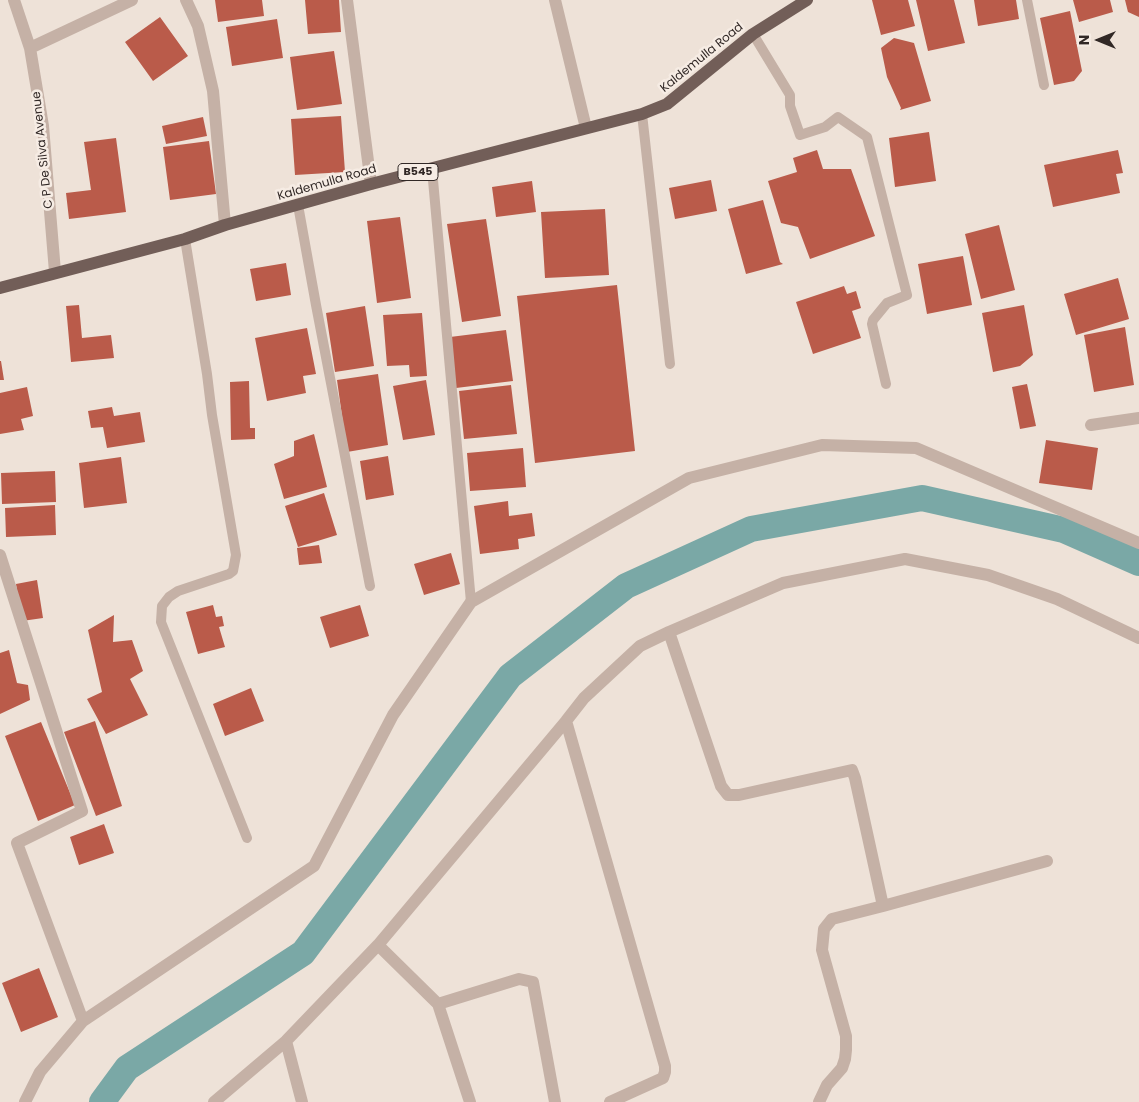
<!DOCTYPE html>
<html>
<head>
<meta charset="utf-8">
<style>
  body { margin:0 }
  #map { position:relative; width:1139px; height:1102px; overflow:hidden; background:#eee2d8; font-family:Poppins,sans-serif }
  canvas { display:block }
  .north { position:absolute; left:1074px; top:15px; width:50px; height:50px; -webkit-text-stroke:4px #f6ece4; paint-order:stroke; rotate:270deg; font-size:14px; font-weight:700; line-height:20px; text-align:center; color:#312826 }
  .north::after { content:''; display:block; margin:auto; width:18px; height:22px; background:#312826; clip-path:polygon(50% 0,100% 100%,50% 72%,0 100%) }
</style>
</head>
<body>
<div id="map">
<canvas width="1139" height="1102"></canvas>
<div class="north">N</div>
</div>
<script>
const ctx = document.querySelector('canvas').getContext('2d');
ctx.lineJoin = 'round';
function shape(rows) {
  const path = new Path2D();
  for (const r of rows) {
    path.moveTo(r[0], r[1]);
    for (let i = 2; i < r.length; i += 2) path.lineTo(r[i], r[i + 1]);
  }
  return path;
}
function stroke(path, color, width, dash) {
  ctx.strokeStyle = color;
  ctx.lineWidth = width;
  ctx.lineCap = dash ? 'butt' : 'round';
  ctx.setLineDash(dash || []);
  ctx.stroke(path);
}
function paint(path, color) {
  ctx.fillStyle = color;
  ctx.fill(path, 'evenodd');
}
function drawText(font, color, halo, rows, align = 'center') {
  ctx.font = font + ' Poppins,sans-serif';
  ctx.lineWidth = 5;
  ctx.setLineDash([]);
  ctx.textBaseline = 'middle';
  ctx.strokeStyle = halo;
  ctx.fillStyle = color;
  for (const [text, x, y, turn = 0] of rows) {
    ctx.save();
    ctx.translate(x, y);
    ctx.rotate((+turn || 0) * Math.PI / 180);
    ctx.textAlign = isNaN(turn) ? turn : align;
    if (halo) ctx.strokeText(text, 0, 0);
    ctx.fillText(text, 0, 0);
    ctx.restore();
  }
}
stroke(shape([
  [102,1102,127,1068,303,953,510,676,626,586,751,529,922,498,1064,530,1139,563]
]), '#7aa8a6', 26);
paint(shape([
  [215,0,262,0,264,16,218,22],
  [305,0,339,0,341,32,308,34],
  [872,0,908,0,915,26,881,35],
  [916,0,954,0,965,43,928,51],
  [974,0,1016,0,1019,19,978,26],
  [1073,0,1110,0,1113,12,1079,22],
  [1125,0,1139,0,1139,17,1128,12],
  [1070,11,1082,71,1074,81,1054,85,1040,18],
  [160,17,188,56,153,81,125,42],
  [277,19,283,58,232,66,226,27],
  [894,38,914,43,931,101,900,110,901,108,887,77,881,48],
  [334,51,342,104,297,110,290,57],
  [341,116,345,172,295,175,291,119],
  [203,117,207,136,166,144,162,126],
  [929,132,936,181,895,187,889,138],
  [116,138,126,212,69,219,66,193,91,190,84,142],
  [209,141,216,194,170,200,163,147],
  [817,150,823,169,851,169,875,236,810,259,798,227,781,223,768,181,797,172,793,158],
  [1118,150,1123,173,1116,174,1120,193,1053,207,1044,165],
  [711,180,717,211,675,219,669,188],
  [532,181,536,212,496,217,492,187],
  [763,200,780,262,783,264,746,274,728,209],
  [605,209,609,275,545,278,541,212],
  [400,217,411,298,377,303,367,221],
  [486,219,501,316,462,322,447,224],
  [999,225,1015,290,981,299,965,234],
  [963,256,972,305,927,314,918,264],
  [286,263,291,295,256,301,250,269],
  [1118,278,1129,319,1076,335,1064,294],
  [617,285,635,451,535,463,517,296],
  [844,286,847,294,856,291,861,308,852,311,861,338,813,354,796,302],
  [79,305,82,338,111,335,114,358,71,362,66,306],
  [1024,305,1033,355,1020,366,993,372,982,313],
  [365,306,374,366,335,372,326,313],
  [422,313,427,376,410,377,409,365,387,366,383,315],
  [1125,327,1134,385,1094,392,1084,335],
  [307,328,316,374,303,376,306,393,267,401,255,338],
  [506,330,513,381,456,388,450,337],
  [0,361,1,361,4,380,0,380],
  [378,374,388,445,347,452,337,380],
  [426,380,435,435,403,440,393,386],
  [249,381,250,428,255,428,255,439,231,440,230,382],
  [1027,384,1036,426,1020,429,1012,387],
  [511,385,517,434,464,439,459,391],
  [27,387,33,416,21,419,24,430,0,434,0,393],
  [112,407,114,416,140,412,145,442,107,448,103,427,91,428,88,411],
  [314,434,327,487,284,499,274,464,294,456,294,441],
  [1046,440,1098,448,1092,490,1039,483],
  [523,448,526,487,470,491,467,453],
  [388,456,394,495,366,500,360,461],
  [121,457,127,503,84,508,79,463],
  [55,471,56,502,2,504,1,473],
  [324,493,337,535,298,547,285,506],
  [508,501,509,516,532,513,535,536,518,539,519,549,480,554,474,506],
  [55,505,56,535,6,537,5,508],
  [319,545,322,563,299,565,297,548],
  [451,553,460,584,424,595,414,564],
  [37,580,43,618,22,621,16,584],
  [213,605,216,617,222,616,224,626,219,627,225,647,198,654,186,612],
  [360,605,369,636,330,648,320,617],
  [114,615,113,642,132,640,143,671,130,679,148,715,106,734,87,699,102,692,88,630],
  [9,650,17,683,28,685,30,700,0,714,0,653],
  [251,688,264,721,225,736,213,704],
  [95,721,122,806,96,816,64,732],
  [41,722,75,805,38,821,5,736],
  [104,824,114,853,79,865,70,837],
  [39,968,58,1017,21,1032,2,983]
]), '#ba5b4a');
stroke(shape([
  [1027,0,1044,85],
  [753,34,790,95,790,106,800,135,825,127,838,117,867,137,907,295,887,303,873,320,872,324,886,384],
  [642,114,670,364],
  [432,169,471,602],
  [298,205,316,305,370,586],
  [185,239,207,374,212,415,236,555,233,571,229,574,178,591,169,597,162,606,161,622,247,838]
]), '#c5b1a6', 10);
stroke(shape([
  [14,0,30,48,43,126,55,272],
  [186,0,198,26,213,91,225,225],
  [347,0,371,184],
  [555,0,586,128],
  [30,48,132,0],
  [1091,425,1139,418],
  [0,555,82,811,17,843,83,1021],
  [669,632,721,786,728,795,739,795,852,770,855,778,883,906,1047,861],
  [566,721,665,1066,665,1072,663,1078,610,1102],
  [378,945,438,1004,470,1102],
  [438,1004,519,979,533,982,555,1102],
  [286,1041,302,1102],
  [25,1102,40,1072,83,1021,314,866,393,715,471,602,689,478,822,445,916,448,1139,543],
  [214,1102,286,1041,378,945,566,721,584,698,640,646,669,632,783,583,905,559,988,575,1057,599,1139,638],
  [819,1102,827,1085,842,1068,845,1059,846,1050,846,1036,822,950,824,929,832,919,883,906]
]), '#c5b1a6', 12);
stroke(shape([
  [0,288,185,239,225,225,371,184,642,114,667,104,753,34,807,0]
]), '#725e58', 12);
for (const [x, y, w] of [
  [418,172,40]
]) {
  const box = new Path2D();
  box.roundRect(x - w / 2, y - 8.5, w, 17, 4);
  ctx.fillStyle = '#f6ece4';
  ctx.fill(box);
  stroke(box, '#312826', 1);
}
drawText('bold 11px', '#312826', null, [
  ["B545",418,172]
]);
drawText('12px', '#312826', '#f6ece4', [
  ["Kaldemulla Road",702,58,-39],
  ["C P De Silva Avenue",43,150,-96],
  ["Kaldemulla Road",327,183,-16]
]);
</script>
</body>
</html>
